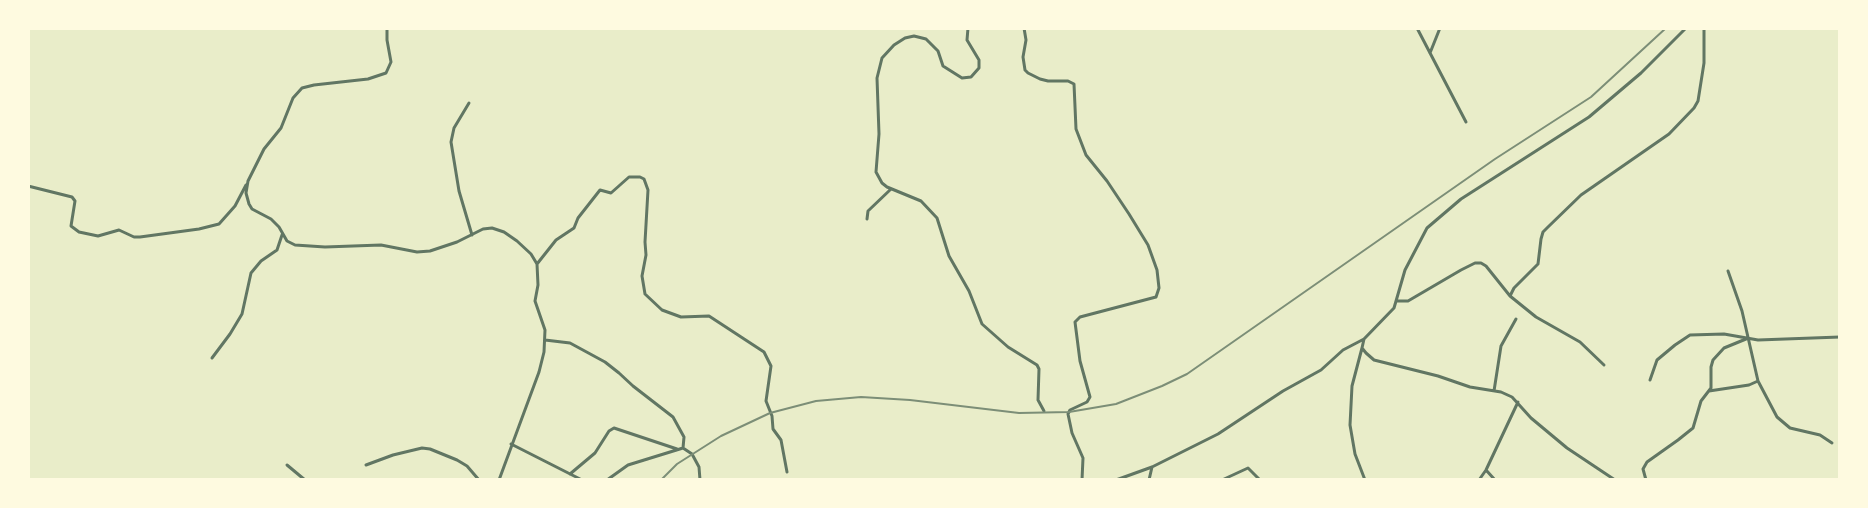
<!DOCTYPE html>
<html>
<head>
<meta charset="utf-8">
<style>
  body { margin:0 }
  #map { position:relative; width:1868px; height:508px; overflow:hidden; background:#e9edc9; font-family:"Source Serif 4",serif }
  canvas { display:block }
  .frame { position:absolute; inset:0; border:30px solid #fefae0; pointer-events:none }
</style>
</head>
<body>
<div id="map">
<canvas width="1868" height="508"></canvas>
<div class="frame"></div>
</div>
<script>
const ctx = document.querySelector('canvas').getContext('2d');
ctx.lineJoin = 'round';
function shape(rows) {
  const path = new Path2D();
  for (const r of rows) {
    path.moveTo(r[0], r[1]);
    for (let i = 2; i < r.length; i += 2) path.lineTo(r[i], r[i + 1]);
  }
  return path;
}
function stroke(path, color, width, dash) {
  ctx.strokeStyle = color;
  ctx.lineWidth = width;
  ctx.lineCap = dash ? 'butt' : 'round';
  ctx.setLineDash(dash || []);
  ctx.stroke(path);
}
stroke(shape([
  [387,28,387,40,391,62,386,73,368,79,314,85,302,88,293,98,281,128,264,149,248,181,246,193,249,204,252,209,271,219,279,227,287,241,295,245,325,247,381,245,417,252,430,251,457,242,483,229,492,228,504,232,517,241,531,254,537,264,538,285,535,301,545,330,544,352,539,372,499,480],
  [968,28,967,40,979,60,979,68,971,77,962,78,943,66,938,51,926,39,914,36,905,38,894,45,882,58,877,78,879,134,876,172,882,183,887,187,921,201,937,218,949,256,969,291,982,324,1008,347,1037,365,1039,369,1038,400,1044,411],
  [1024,28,1026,40,1023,57,1025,70,1028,73,1040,79,1048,81,1068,81,1074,84,1076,129,1086,155,1107,181,1129,214,1148,245,1157,270,1159,288,1156,297,1080,317,1075,322,1080,361,1090,397,1087,402,1070,410,1068,414,1072,433,1083,458,1082,480],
  [1417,28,1466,122],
  [1430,53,1440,28],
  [469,103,454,128,451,142,459,191,472,235],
  [28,186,72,197,75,201,71,226,79,232,98,236,119,230,134,237,140,237,199,229,219,224,235,206,246,185],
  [867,219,868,211,891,189],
  [537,264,556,240,574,228,578,218,600,190,611,193,629,177,640,177,644,179,648,190,645,242,646,255,642,276,645,294,662,310,681,317,709,316,764,352,771,366,766,401,772,416,773,429,781,440,787,472],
  [1728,271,1742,311,1758,381,1777,417,1790,428,1820,435,1832,443],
  [1397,301,1408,301,1461,270,1475,263,1481,263,1486,266,1510,296],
  [1364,339,1362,348,1366,353,1374,360,1438,376,1470,387,1501,392,1512,397,1531,418,1567,448,1615,480],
  [545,340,570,343,605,362,619,373,633,386,673,417,684,437,683,448],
  [1362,348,1352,386,1350,425,1355,454,1365,480],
  [212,358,230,334,242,314,251,273,261,261,277,250,282,235],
  [1604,365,1580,342,1536,317,1510,296,1514,288,1538,264,1541,239,1543,232,1548,227,1581,195,1669,134,1694,108,1698,101,1704,63,1704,28],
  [1650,380,1657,360,1675,345,1690,335,1724,334,1758,340,1840,337],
  [1494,391,1501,346,1516,319],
  [1709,391,1749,385,1758,381],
  [511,444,582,480],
  [287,465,305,480],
  [366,465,393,455,422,448,430,449,457,460,467,466,479,480],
  [1486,470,1495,480],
  [570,474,595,453,609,431,614,428,677,449],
  [607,480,628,465,683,448,692,454,699,467,700,480],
  [1116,480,1152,467,1218,434,1283,391,1321,370,1343,350,1364,339,1394,308,1405,270,1427,228,1461,199,1589,117,1641,73,1686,28],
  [1149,480,1152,467],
  [1222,480,1248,468,1260,480],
  [1479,480,1486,470,1518,402],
  [1646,480,1643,469,1647,462,1678,440,1693,428,1701,401,1711,388,1711,367,1713,360,1724,348,1746,339]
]), '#617663', 3);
stroke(shape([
  [661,480,677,464,721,436,770,413,816,401,861,397,910,400,1019,413,1069,412,1116,404,1162,386,1187,374,1495,159,1591,97,1666,28]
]), '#7c8e77', 2);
</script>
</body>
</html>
